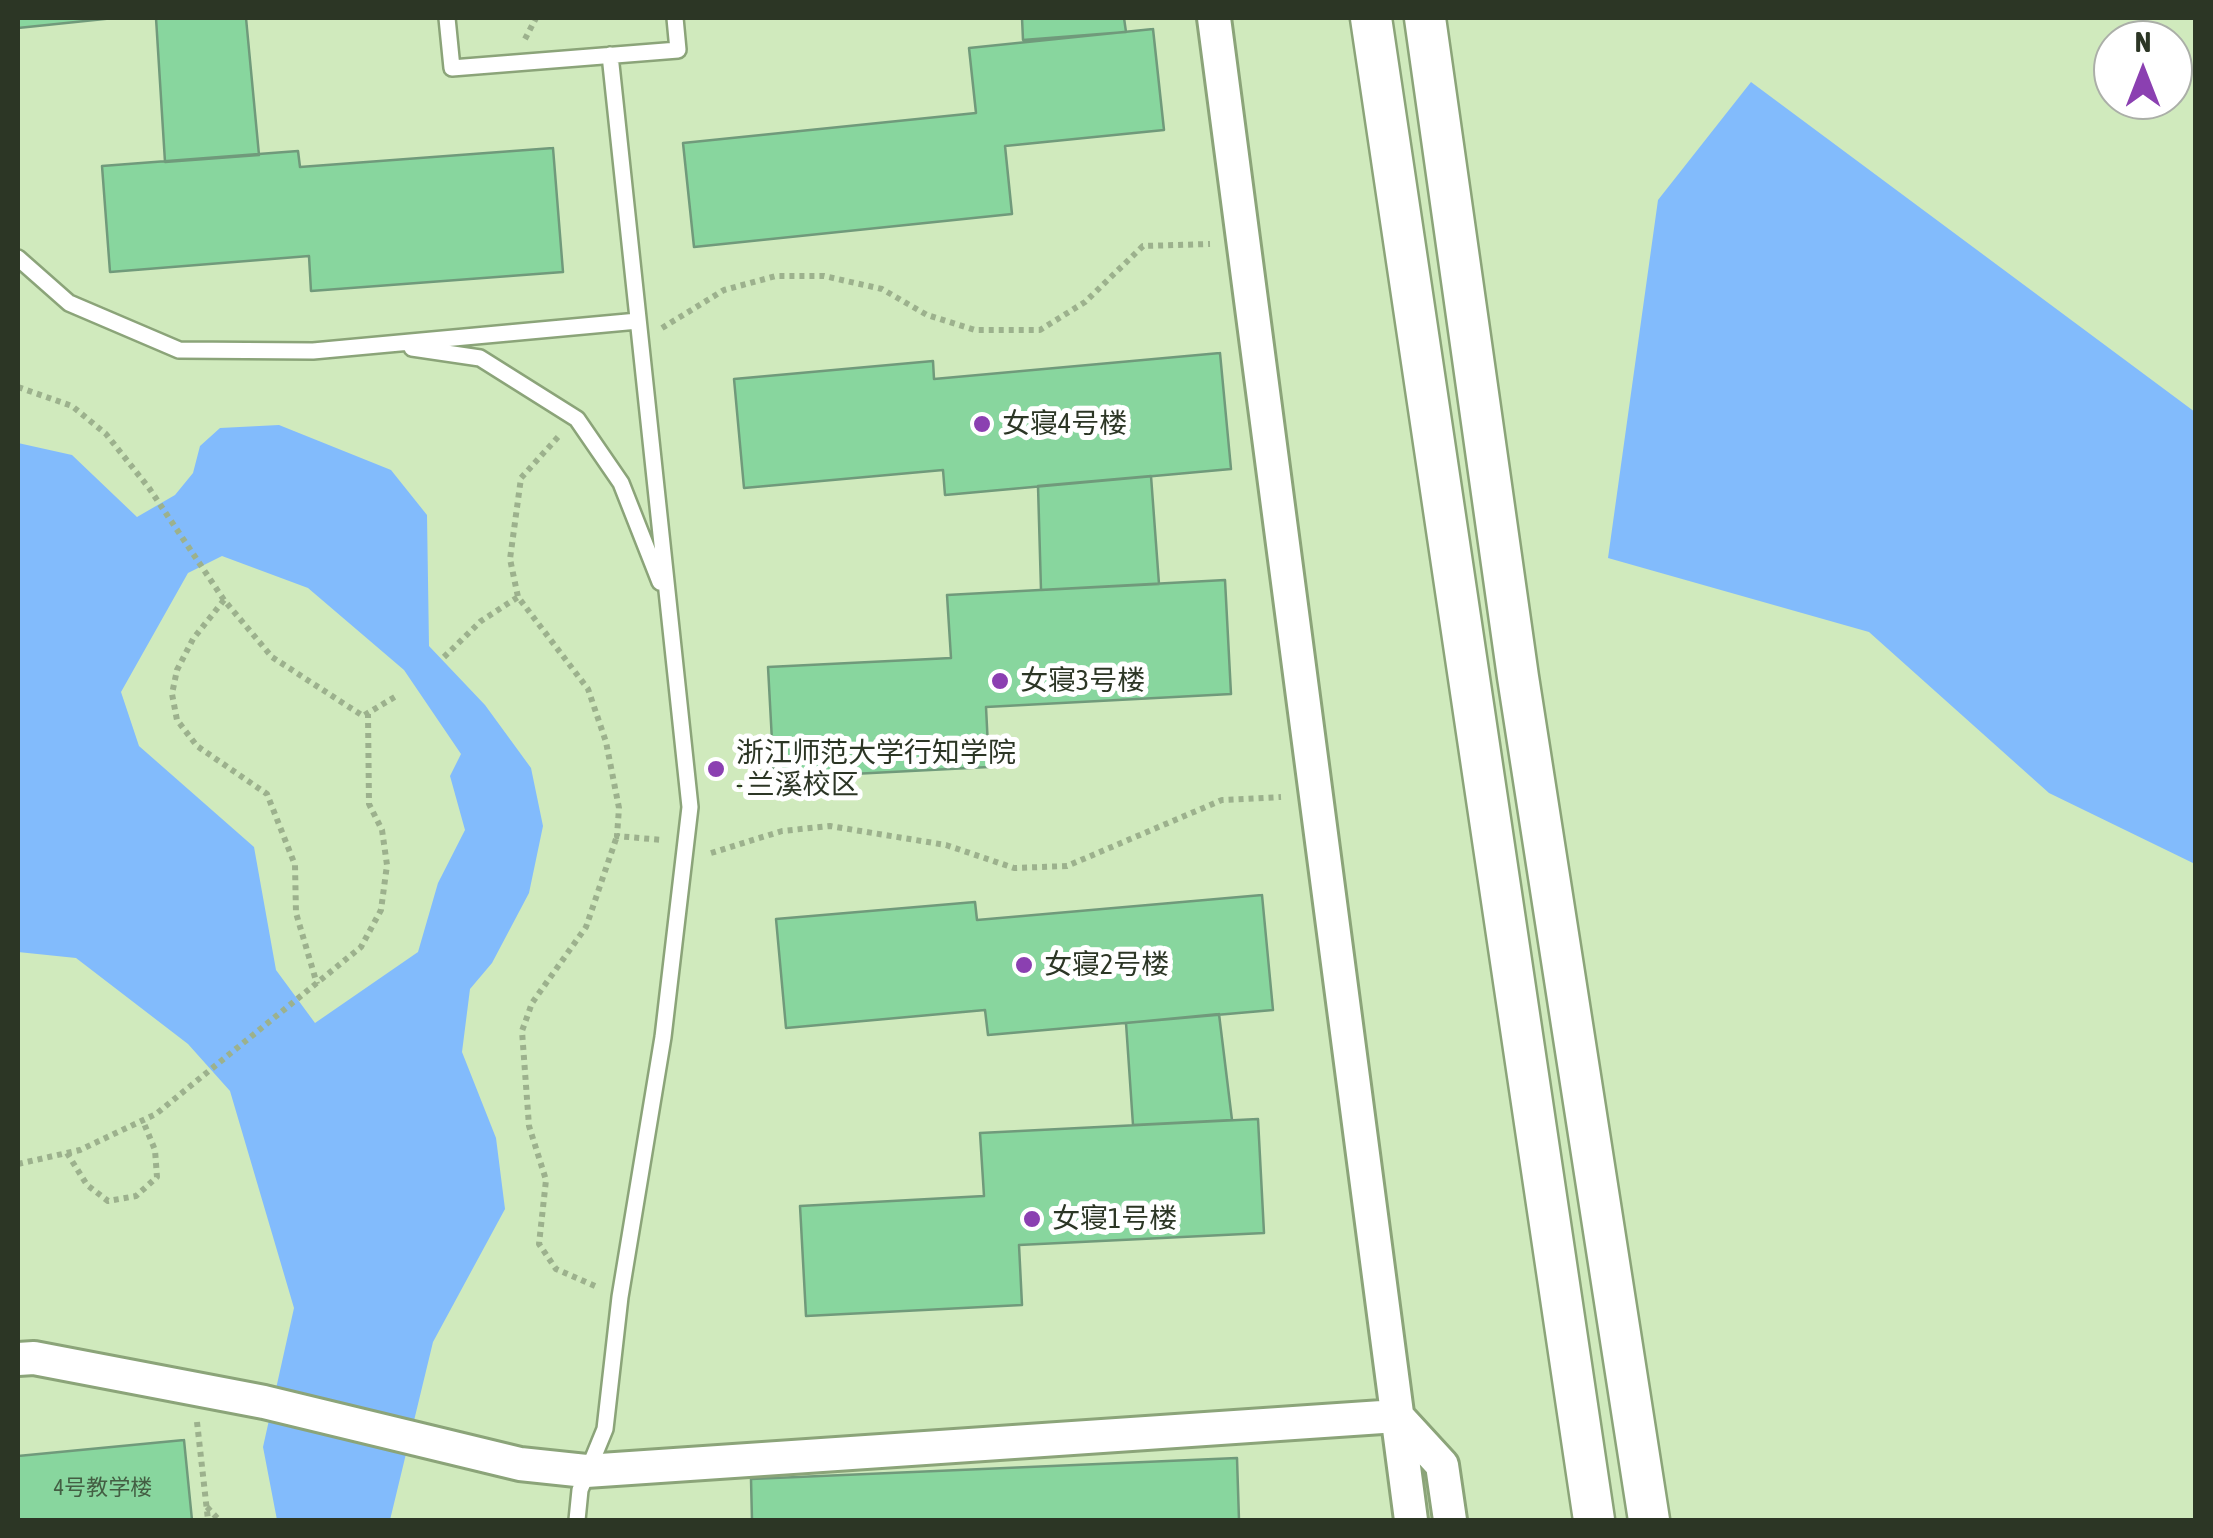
<!DOCTYPE html>
<html>
<head>
<meta charset="utf-8">
<style>
  body { margin:0 }
  #map { position:relative; width:2213px; height:1538px; overflow:hidden; background:#d0eabd; font-family:"Asap Condensed",sans-serif }
  canvas { display:block }
  .frame { position:absolute; inset:0; border:20px solid #2c3625; pointer-events:none }
  .north { position:absolute; left:2093px; top:20px; width:100px; height:100px; box-sizing:border-box; background:#fff; border:2px solid #abafa8; border-radius:50%; rotate:0deg; font-size:28px; font-weight:700; line-height:40px; text-align:center; color:#2c3625 }
  .north::after { content:''; display:block; margin:auto; width:35px; height:45px; background:#8b40b1; clip-path:polygon(50% 0,100% 100%,50% 72%,0 100%) }
</style>
</head>
<body>
<div id="map">
<canvas width="2213" height="1538"></canvas>
<div class="frame"></div>
<div class="north">N</div>
</div>
<script>
const ctx = document.querySelector('canvas').getContext('2d');
ctx.lineJoin = 'round';
function paint(path, color) {
  ctx.fillStyle = color;
  ctx.fill(path, 'evenodd');
}
function shape(rows) {
  const path = new Path2D();
  for (const r of rows) {
    path.moveTo(r[0], r[1]);
    for (let i = 2; i < r.length; i += 2) path.lineTo(r[i], r[i + 1]);
  }
  return path;
}
function stroke(path, color, width, dash) {
  ctx.strokeStyle = color;
  ctx.lineWidth = width;
  ctx.lineCap = dash ? 'butt' : 'round';
  ctx.setLineDash(dash || []);
  ctx.stroke(path);
}
function drawText(font, color, halo, rows, align = 'center') {
  ctx.font = font + ' "Asap Condensed","Noto Sans SC",sans-serif';
  ctx.lineWidth = 10;
  ctx.setLineDash([]);
  ctx.textBaseline = 'middle';
  ctx.strokeStyle = halo;
  ctx.fillStyle = color;
  for (const [text, x, y, turn = 0] of rows) {
    ctx.save();
    ctx.translate(x, y);
    ctx.rotate((+turn || 0) * Math.PI / 180);
    ctx.textAlign = isNaN(turn) ? turn : align;
    if (halo) ctx.strokeText(text, 0, 0);
    ctx.fillText(text, 0, 0);
    ctx.restore();
  }
}
paint(shape([
  [1751,82,2195,412,2195,864,2049,793,1869,632,1608,558,1658,200],
  [279,425,391,470,427,515,429,646,485,705,531,768,543,826,529,893,492,963,470,989,462,1052,496,1138,505,1209,433,1342,390,1520,277,1520,263,1447,294,1308,230,1091,188,1044,76,958,18,952,18,443,72,455,137,517,175,495,193,473,200,446,220,428],
  [222,556,308,588,404,670,461,754,450,776,465,830,438,883,418,952,315,1023,276,970,254,847,139,746,121,692,188,573]
]), '#82bbfc');
const building = shape([
  [18,18,114,18,18,28,18,18],
  [156,18,246,18,259,155,165,162,156,18],
  [1022,18,1124,18,1126,32,1023,40,1022,18],
  [1153,29,1164,130,1005,146,1012,214,694,247,683,143,976,113,969,48,1153,29],
  [553,148,563,272,311,291,309,256,110,272,102,166,298,151,300,167,553,148],
  [1220,353,1231,469,945,495,943,470,744,488,734,379,933,361,934,379,1220,353],
  [1151,476,1159,584,1041,590,1038,486,1151,476],
  [1225,580,1231,694,986,707,989,767,774,778,768,667,951,658,947,595,1225,580],
  [1262,895,1273,1010,988,1035,985,1010,786,1028,776,919,975,902,977,920,1262,895],
  [1219,1014,1232,1120,1133,1125,1126,1023,1219,1014],
  [1258,1119,1264,1233,1019,1245,1022,1305,806,1316,800,1206,984,1196,980,1133,1258,1119],
  [184,1440,192,1520,18,1520,18,1456,184,1440],
  [1237,1458,1239,1520,752,1520,751,1479,1237,1458]
]);
paint(building, '#88d69e');
stroke(building, '#709a7b', 2.5);
const service = shape([
  [447,18,452,68,678,50,675,18],
  [18,258,69,303,179,350,313,351,638,321],
  [412,348,480,358,577,419,621,483,660,582],
  [577,1520,580,1490,605,1429,620,1297,663,1037,690,807,610,55]
]);
const minor = shape([
  [1214,18,1411,1520],
  [18,1359,34,1358,264,1402,520,1464,586,1471,1397,1416,1442,1465,1450,1520]
]);
const tertiary = shape([
  [1371,18,1594,1520],
  [1425,18,1518,677,1649,1520]
]);
stroke(service, '#8ba479', 20);
stroke(minor, '#8ba479', 38);
stroke(tertiary, '#8ba479', 45);
stroke(shape([
  [525,39,536,18],
  [662,328,724,290,776,276,824,276,882,289,927,315,975,330,1040,330,1085,302,1143,246,1210,244],
  [18,387,72,406,106,434,149,488,224,600,272,657,363,716,398,695],
  [558,437,521,478,510,559,518,597,588,689,606,742,619,808,617,836,662,840],
  [224,600,193,639,177,670,172,694,177,720,197,746,267,794,295,865,296,913,317,984],
  [444,657,481,621,518,597],
  [711,853,782,831,830,826,946,845,1014,868,1067,866,1222,800,1281,797],
  [67,1153,87,1185,108,1201,136,1196,157,1177,155,1150,143,1121],
  [18,1164,80,1150,156,1114,361,947,381,910,387,865,382,830,369,804,368,714],
  [595,1286,556,1269,539,1244,546,1180,529,1126,522,1031,532,1003,586,927,617,836],
  [197,1422,208,1520],
  [207,1507,219,1520]
]), '#9cb18d', 6, [5, 5]);
stroke(service, '#fff', 15);
stroke(minor, '#fff', 32);
stroke(tertiary, '#fff', 40);
for (const [x, y, r, color] of [
  [982,424,10,"#8b40b1"],
  [1000,681,10,"#8b40b1"],
  [716,769,10,"#8b40b1"],
  [1024,965,10,"#8b40b1"],
  [1032,1219,10,"#8b40b1"]
]) {
  const dot = new Path2D();
  dot.arc(x, y, r, 0, 2 * Math.PI);
  ctx.fillStyle = color;
  ctx.fill(dot);
  stroke(dot, '#fff', 4);
}
drawText('22px', '#435e43', null, [
  ["4号教学楼",103,1488]
]);
drawText('28px', '#2c3625', '#fff', [
  ["女寝4号楼",1002,424],
  ["女寝3号楼",1020,681],
  ["浙江师范大学行知学院",736,753],
  ["- 兰溪校区",736,785],
  ["女寝2号楼",1044,965],
  ["女寝1号楼",1052,1219]
], 'left');
</script>
</body>
</html>
